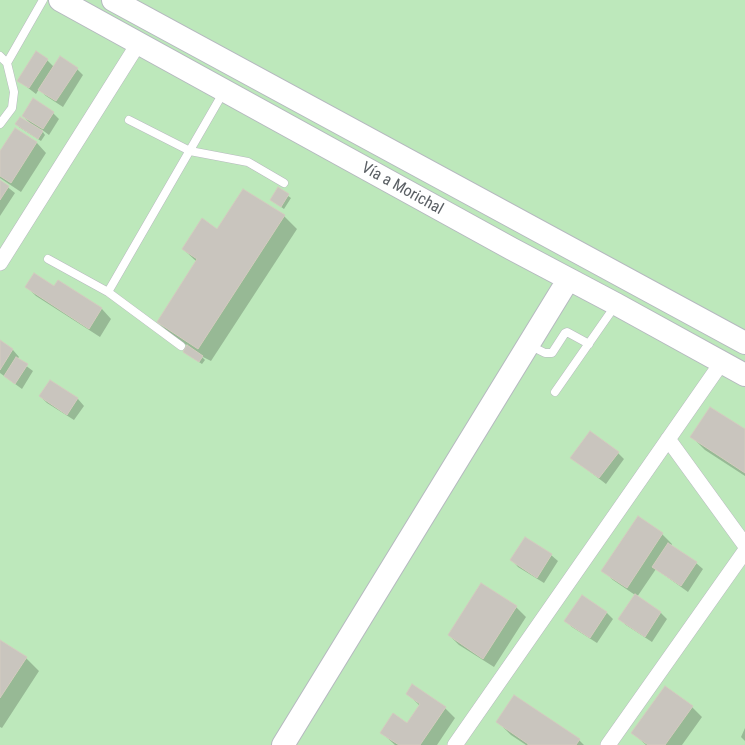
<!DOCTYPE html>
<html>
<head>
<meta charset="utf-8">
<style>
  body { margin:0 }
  canvas { display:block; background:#eeebe1 }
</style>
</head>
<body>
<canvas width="745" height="745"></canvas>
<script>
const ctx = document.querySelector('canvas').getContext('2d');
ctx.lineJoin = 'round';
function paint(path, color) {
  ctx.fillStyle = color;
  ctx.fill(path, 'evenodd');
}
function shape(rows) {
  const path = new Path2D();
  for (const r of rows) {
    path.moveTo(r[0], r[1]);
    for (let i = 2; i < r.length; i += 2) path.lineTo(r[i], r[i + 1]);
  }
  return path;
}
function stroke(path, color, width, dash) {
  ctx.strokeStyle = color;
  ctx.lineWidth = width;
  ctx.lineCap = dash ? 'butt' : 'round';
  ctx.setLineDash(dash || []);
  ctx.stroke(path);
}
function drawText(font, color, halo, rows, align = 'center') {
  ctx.font = font + ' "Roboto Condensed",sans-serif';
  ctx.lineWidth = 4;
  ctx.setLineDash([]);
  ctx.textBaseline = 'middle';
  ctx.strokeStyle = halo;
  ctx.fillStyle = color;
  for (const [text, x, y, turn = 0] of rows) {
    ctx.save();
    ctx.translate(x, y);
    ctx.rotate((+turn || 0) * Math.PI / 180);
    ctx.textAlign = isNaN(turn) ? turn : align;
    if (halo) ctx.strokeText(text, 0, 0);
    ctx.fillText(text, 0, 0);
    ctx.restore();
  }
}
paint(shape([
  [0,0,745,0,745,745,0,745]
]), '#bde8bb');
paint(shape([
  [47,60,54,67,77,69,83,75,63,107,46,96,39,89,36,94,19,81],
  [53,113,59,119,49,135,41,129,45,135,41,141,19,127,31,124,23,116],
  [16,129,37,143,46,153,21,192,0,178,0,153],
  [0,181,15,193,0,216],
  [278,189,291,198,284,209,271,200],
  [284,216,297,229,211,361,201,356,205,360,202,364,187,354,188,346,171,335,158,322,197,262,183,249],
  [59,282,102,309,111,319,100,337,36,296,27,287,55,288],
  [0,342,13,350,19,357,17,359,33,371,22,389,0,373],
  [50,382,78,399,84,406,74,420,47,403,40,396],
  [745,431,745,476,705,450,692,437],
  [618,453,624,459,606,484,572,458],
  [638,518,662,534,672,544,671,546,696,563,703,569,688,592,656,569,637,597,661,613,667,619,652,642,626,625,620,619,635,595,613,580,603,570],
  [526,539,551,555,558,561,544,583,518,567,512,560],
  [482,585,516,607,526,617,494,667,459,645,449,635],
  [582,596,607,613,613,619,597,643,572,627,566,621],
  [0,641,26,658,39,671,2,728,0,727],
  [665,688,692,707,702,717,682,745,646,745,633,733],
  [408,694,445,708,455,718,437,745,395,745,381,732,408,724,420,706],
  [498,722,579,740,584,745,526,745,511,735],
  [745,728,745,741,741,737]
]), '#0003');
const building = shape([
  [36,51,48,59,29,88,17,81,36,51],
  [60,56,78,68,56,101,38,90,60,56],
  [33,98,54,112,43,129,22,116,33,98],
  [20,117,43,131,38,139,15,124,20,117],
  [15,128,37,142,11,183,0,176,0,151,15,128],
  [0,180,9,186,0,200,0,180],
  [278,187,289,194,281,207,270,200,278,187],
  [243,189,285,215,198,349,157,322,197,259,182,249,202,218,217,229,243,189],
  [34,273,54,286,58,280,102,308,89,329,25,287,34,273],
  [0,340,13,349,0,370,0,340],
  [187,345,203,356,199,362,183,352,187,345],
  [16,357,28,364,15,384,4,376,16,357],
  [50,380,78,398,67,415,39,396,50,380],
  [710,407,745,429,745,473,690,437,710,407],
  [590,431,619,452,599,478,570,458,590,431],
  [638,516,663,533,627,588,601,571,638,516],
  [525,537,552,554,537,578,510,560,525,537],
  [668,543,697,562,681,586,652,567,668,543],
  [481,583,517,606,483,659,448,635,481,583],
  [635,594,661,612,645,637,618,619,635,594],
  [582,595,607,612,590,638,564,621,582,595],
  [0,640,27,657,0,698,0,640],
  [412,684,446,707,420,745,399,745,380,733,393,713,407,723,420,704,406,694,412,684],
  [665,686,693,706,665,745,648,745,631,733,665,686],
  [514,695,580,739,576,745,528,745,528,744,496,722,514,695]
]);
paint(building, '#c9c5be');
stroke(building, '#d3ccbf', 1);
const lane = shape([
  [0,56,7,63,14,92,12,108,0,124],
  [7,63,43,0],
  [129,120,190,151,248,162,284,183],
  [48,259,108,292,181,346],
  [108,292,223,93],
  [531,346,545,353,552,353,565,333,567,332,589,344],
  [555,392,615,306]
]);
const street = shape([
  [0,263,138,44],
  [668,439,745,545],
  [455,745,722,362],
  [608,745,745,551]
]);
const secondary = shape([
  [60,0,512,249,616,304,745,375],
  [113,0,745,343],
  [283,745,568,280]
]);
stroke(lane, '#b7babf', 9);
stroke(street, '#b7babf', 16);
stroke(secondary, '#b5b9bf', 24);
stroke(lane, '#fff', 8);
stroke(street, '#fff', 15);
stroke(secondary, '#fff', 22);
drawText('16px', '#5a5f64', '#fff', [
  ["Vía a Morichal",402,189,29]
]);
</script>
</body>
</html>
